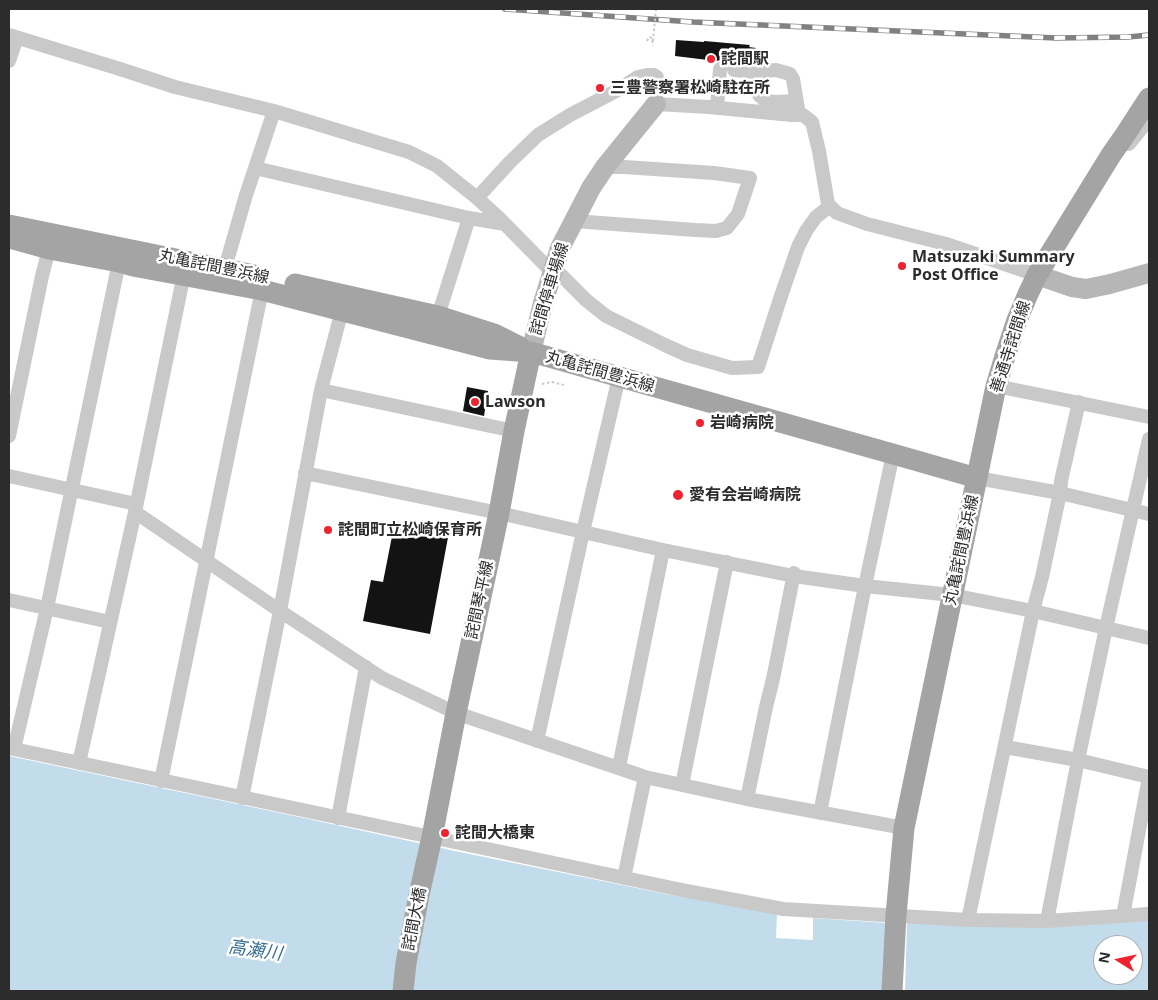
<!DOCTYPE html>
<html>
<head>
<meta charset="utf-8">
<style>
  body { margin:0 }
  #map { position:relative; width:1158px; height:1000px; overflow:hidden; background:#fff; font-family:"Noto Sans",sans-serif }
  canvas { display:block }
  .frame { position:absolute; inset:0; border:10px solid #2c2c2c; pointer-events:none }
  .north { position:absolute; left:1093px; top:935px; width:50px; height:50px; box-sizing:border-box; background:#fff; border:1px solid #ababab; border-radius:50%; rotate:280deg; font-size:14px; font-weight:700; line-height:20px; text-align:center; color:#2c2c2c }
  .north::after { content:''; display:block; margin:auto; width:18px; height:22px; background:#ee2330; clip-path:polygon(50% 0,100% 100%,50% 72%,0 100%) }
</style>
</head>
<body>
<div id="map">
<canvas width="1158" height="1000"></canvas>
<div class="frame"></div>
<div class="north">N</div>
</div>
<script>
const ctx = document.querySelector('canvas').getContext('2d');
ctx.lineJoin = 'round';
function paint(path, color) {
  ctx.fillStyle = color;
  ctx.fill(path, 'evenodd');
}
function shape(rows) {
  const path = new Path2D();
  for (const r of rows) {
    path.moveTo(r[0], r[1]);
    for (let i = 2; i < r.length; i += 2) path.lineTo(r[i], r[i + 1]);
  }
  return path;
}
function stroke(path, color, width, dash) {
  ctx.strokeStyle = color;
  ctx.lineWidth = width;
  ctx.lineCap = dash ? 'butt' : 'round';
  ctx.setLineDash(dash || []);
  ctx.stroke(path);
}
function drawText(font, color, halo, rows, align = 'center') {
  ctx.font = font + ' "Noto Sans","Noto Sans JP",sans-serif';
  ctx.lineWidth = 5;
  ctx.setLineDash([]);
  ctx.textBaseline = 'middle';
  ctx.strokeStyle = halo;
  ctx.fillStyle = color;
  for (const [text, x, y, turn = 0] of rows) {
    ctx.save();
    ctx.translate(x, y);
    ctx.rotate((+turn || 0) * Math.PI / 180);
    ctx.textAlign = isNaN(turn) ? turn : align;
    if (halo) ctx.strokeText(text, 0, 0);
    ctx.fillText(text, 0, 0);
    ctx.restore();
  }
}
paint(shape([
  [9,756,304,818,455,851,666,894,777,913,776,938,813,940,813,918,887,923,883,991,9,991],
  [1149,921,1149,991,905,991,907,923],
  [1103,945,1133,945,1133,975,1103,975]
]), '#c2dcec');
paint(shape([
  [676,40,704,42,704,41,750,45,749,47,756,48,755,61,749,60,749,63,735,61,730,62,721,60,716,61,675,56],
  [467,387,488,391,484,416,463,411],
  [395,521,449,532,430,634,363,621,371,580,383,582]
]), '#131313');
stroke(shape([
  [647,41,649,37,652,38,653,46],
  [542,384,552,382,564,385]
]), '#c9c9c9', 2, [2.5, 2.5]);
stroke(shape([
  [9,35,120,69,175,87,274,111,409,152,437,166,477,198,499,218,552,272,561,275,586,300,606,316,667,346,687,355,732,368,758,367,781,296,798,247,806,231,816,217,830,206],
  [9,61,17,38],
  [734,70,755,72,776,70,790,74,793,79,799,115],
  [760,71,759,95,765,100,775,102,796,101],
  [656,104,709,107,792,115,803,115,812,122,819,151,828,204,837,213,867,224,946,244,1037,275],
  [717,108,720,69],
  [1129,144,1149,119],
  [255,168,469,218,505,224],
  [477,198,510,162,538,135,570,115,616,91,638,77,647,75,654,75,657,77],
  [574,221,695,230,716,231,727,228,738,214,750,178,714,173,624,167,605,167],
  [225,268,246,195,274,111],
  [438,316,469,218],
  [996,386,1149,417],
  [321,390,514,431],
  [9,436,42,276,49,249],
  [305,473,499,513,663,550,794,576,865,586,952,595,1033,611,1149,638],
  [9,476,136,504],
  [977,478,1060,493,1149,514],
  [135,512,280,611,382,678,456,713,645,777,747,799,904,828],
  [9,600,110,622],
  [537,741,583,532,619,377],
  [1005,747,1078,760,1149,777],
  [9,748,682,890,783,909,968,920,1047,921,1149,914],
  [14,749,47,608,119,262],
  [79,763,135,512,185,269],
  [619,767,663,550],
  [161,781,262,290],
  [682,785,727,562],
  [242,798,280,611,321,390,342,310],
  [747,799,766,707,773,679,794,573],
  [820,813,865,586,893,454],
  [338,818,366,667],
  [624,878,645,777],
  [1123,916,1149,777],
  [968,920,1033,611,1042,577,1060,493,1061,481,1079,402],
  [1047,921,1078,760,1106,628,1149,439]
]), '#c9c9c9', 14);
stroke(shape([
  [1037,275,1072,287,1086,289,1110,284,1149,273],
  [531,352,543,303,560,248,591,188,605,167,656,104]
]), '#b6b6b6', 20);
stroke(shape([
  [9,225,254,275],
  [9,238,49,249,119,262,133,266,262,290,490,349,531,352,893,454,977,478],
  [295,284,438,316,494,334,520,347],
  [403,991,406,963,419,895,432,837,456,713,499,513,514,431,531,352],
  [892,991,896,915,904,828,996,386,1006,353,1017,320,1028,294,1037,275,1111,155,1125,135,1149,98]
]), '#a4a4a4', 21);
const rail = shape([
  [505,9,693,22,1056,38,1128,37,1149,35]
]);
stroke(rail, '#818181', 5.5);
stroke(rail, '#fff', 4, [11]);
stroke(shape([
  [653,41,656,9]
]), '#c9c9c9', 2, [2.5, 2.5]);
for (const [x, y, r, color] of [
  [711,59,5,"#ee2330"],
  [600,88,5,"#ee2330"],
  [902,266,5,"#ee2330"],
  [475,402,5,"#ee2330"],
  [700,423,5,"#ee2330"],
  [678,495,6,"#ee2330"],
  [328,530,5,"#ee2330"],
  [445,833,5,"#ee2330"]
]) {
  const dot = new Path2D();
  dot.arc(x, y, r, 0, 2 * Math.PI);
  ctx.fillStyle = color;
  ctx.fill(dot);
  stroke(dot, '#fff', 2);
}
drawText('bold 16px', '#2c2c2c', '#fff', [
  ["詫間駅",721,59],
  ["三豊警察署松崎駐在所",610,88],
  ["Matsuzaki Summary",912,257],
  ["Post Office",912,275],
  ["Lawson",485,402],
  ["岩崎病院",710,423],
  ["愛有会岩崎病院",689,495],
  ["詫間町立松崎保育所",338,530],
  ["詫間大橋東",455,833]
], 'left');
drawText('16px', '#2c2c2c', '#fff', [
  ["丸亀詫間豊浜線",214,267,12],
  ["詫間停車場線",550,289,-73],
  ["善通寺詫間線",1011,347,-72],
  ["丸亀詫間豊浜線",600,372,16],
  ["丸亀詫間豊浜線",962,550,-78],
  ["詫間琴平線",480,600,-78],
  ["詫間大橋",415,919,-79]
]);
drawText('italic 18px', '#376d91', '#fff', [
  ["高瀬川",255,951,8]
]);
</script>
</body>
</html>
